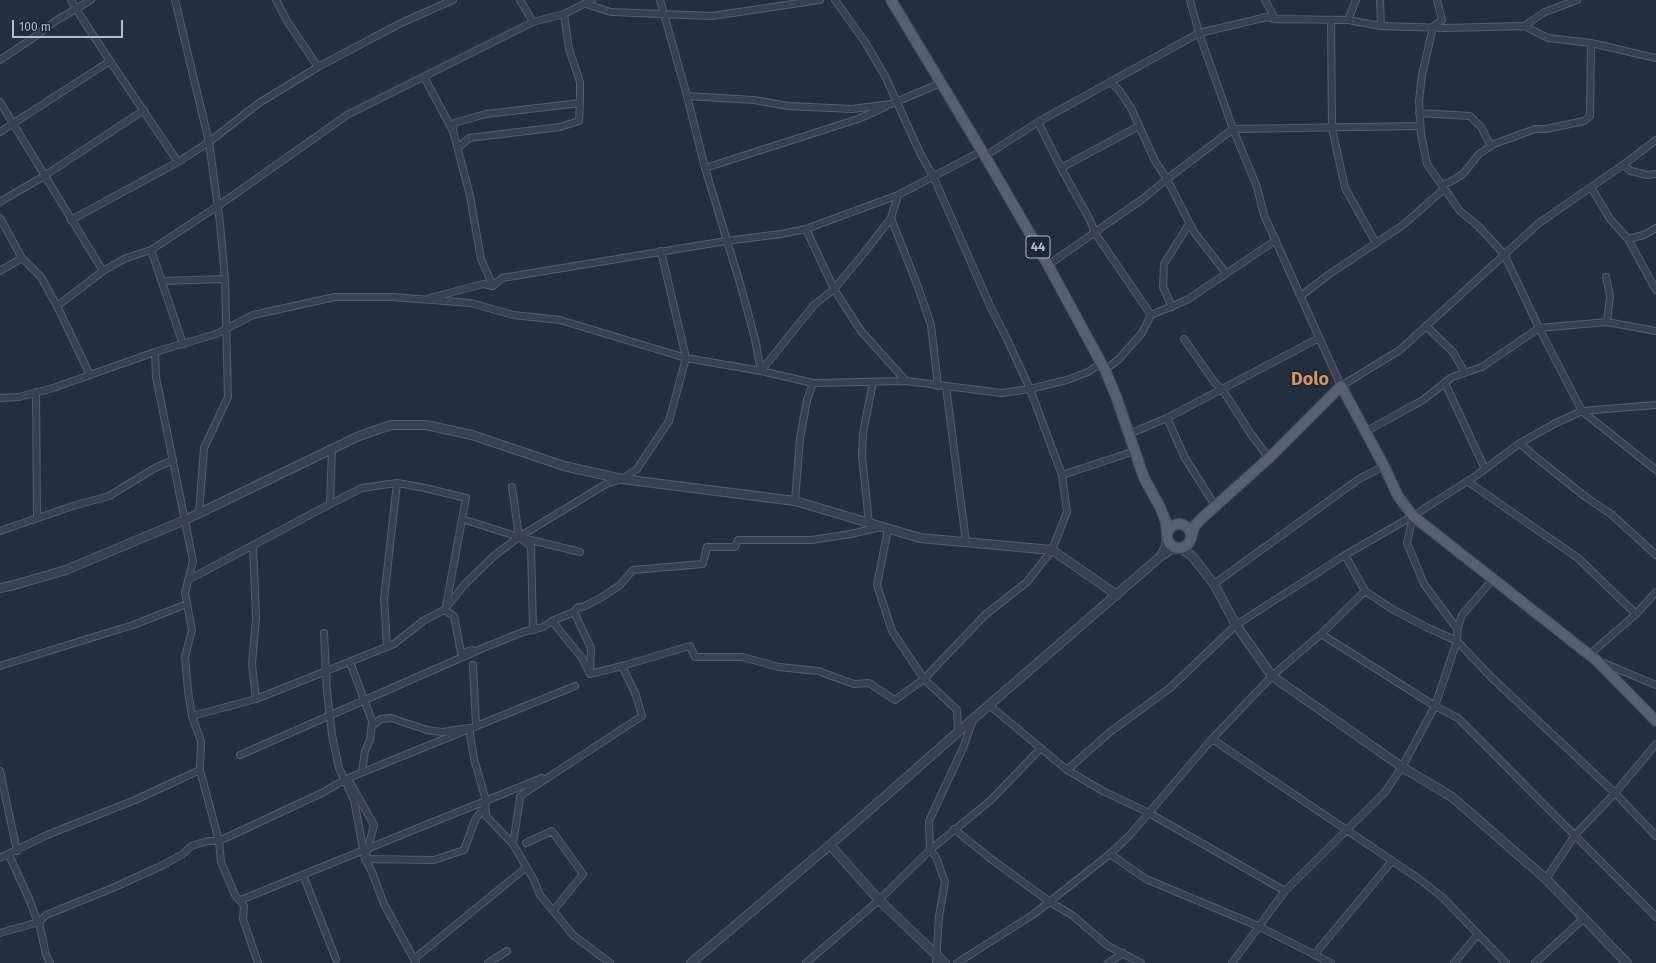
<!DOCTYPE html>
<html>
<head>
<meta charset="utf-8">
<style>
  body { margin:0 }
  #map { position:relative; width:1656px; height:963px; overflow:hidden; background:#242f3e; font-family:"Fira Sans",sans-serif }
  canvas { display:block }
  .scale { position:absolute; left:12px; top:20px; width:111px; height:18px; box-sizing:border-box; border:2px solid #b4bcc9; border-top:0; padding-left:5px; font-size:12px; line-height:14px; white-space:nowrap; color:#b4bcc9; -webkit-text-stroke:3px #1d2633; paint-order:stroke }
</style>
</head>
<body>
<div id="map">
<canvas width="1656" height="963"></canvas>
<div class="scale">100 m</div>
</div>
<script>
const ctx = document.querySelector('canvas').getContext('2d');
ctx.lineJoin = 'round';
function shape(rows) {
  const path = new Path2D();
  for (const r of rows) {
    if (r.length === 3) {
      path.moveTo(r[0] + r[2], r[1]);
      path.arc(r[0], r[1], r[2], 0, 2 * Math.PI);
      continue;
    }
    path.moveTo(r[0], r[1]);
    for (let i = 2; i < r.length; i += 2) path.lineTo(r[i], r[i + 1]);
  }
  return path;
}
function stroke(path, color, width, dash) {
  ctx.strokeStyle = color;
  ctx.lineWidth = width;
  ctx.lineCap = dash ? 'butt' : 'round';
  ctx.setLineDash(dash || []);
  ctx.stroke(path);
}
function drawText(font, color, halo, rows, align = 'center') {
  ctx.font = font + ' "Fira Sans",sans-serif';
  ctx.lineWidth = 4;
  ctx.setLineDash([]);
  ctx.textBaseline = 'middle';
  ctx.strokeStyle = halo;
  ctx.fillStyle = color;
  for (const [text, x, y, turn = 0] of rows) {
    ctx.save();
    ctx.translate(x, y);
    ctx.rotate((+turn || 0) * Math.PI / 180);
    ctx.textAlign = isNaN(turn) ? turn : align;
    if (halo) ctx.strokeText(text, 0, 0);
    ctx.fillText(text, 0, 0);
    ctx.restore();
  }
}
const minor = shape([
  [71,0,76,9,110,61,178,162],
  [175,0,209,142,220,223,225,279,228,397,204,448,199,514],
  [276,0,287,21,318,67],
  [520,0,533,22],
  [660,0,687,96,705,168,742,290,755,339,761,371],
  [835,0,865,42,885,76,920,153,933,176,991,308,1006,337,1030,389,1062,475,1067,512,1052,550,1027,582,985,615,924,679,892,631,877,585,888,529],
  [1190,0,1199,33,1233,129,1257,187,1264,215,1341,386,1400,350,1539,223,1623,165,1656,140],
  [1265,0,1275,19],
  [1380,0,1381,26],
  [1437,0,1442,20,1433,27,1422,75,1419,101,1421,134,1427,164,1460,211,1478,226,1504,254,1539,328,1582,411,1656,470],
  [586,4,611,12,712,16,820,0],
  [1331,20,1332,128,1345,188,1376,243],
  [1348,20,1356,0],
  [1524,26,1545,12,1577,0],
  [0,60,33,38,57,20,91,0],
  [424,77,453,131,470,196,481,259,493,286],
  [687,96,754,100,788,106,852,109,891,104,941,83],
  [0,102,103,271],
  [1419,113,1470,116,1481,127,1491,146],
  [1038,122,1061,168,1090,220,1095,233,1151,315],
  [453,131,454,123,486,114,580,103,580,82,569,49,564,14],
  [0,132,110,61],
  [458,148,469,138,560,127,579,121,580,103],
  [985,156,1038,122,1199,33,1267,17,1275,19,1348,20,1381,26,1445,28,1524,26,1548,38,1591,43,1656,58],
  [1623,165,1631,171,1647,175,1656,174],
  [705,168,858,119,885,107],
  [1061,168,1139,126],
  [1442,185,1450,182,1463,174,1479,154,1494,144,1535,129,1546,129,1584,121,1590,116,1591,43],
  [1591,187,1610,219,1628,239,1656,290],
  [0,202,44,176,144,110],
  [0,218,22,258,41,277,57,306,90,375],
  [891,218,918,287,931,325,938,386],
  [71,220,178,162,209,142,259,103,318,67,401,23,453,0],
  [806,229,834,289,861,331,906,381],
  [1628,239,1644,235,1656,228],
  [151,250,183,344],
  [1048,265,1144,198,1167,179,1155,161,1131,108,1119,90,1110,82],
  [0,271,22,258],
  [1226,273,1194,232,1167,179,1233,129,1420,126],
  [1606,277,1610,296,1607,322],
  [162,281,225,279],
  [1301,296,1328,275,1403,225,1444,189],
  [430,298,483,284,493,286,502,278,726,241,781,234,806,229,898,195,982,151],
  [57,306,103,271,126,258,151,250,218,206,347,115,533,22,564,14,592,0],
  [1172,307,1163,287,1164,264,1189,224],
  [1426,326,1453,352,1465,373],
  [1184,339,1215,383,1222,389,1251,434,1269,458],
  [155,352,156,377,193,561,185,593,192,630,185,657,188,691,192,716],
  [1105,370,1119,359,1142,333,1151,315,1187,300,1276,240],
  [761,371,814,305,834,289,864,253,891,218,898,195],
  [1445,383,1485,469],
  [946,387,966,542],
  [36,392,37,518],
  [0,398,19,397,53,388,155,352,216,334,253,315,335,297,392,297,471,303,513,315,560,320,686,358,761,371,813,383,906,381,1002,393,1030,389,1067,380,1088,372,1101,363],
  [1167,418,1319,338],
  [1365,432,1423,400,1452,377,1482,367,1539,328,1607,322,1656,331],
  [1129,434,1167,418,1185,458,1216,507],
  [1520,443,1533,455,1587,498,1611,514,1656,555],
  [1062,475,1135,451],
  [1467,481,1578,558,1636,614],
  [512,487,519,537,531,546,533,630],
  [795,501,800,438,807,400,813,383],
  [330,504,362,488,397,483,425,488,466,498,446,606],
  [1413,516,1407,543,1424,584,1455,626,1458,627],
  [462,519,519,537,580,552],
  [869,523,862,456,863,433,873,382],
  [0,531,73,506,109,496,155,468,173,460],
  [253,545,256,618,252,664,256,699],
  [1345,555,1365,591,1392,609,1426,627,1457,641,1491,677,1615,793,1656,836],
  [188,580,330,504,332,449],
  [1214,584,1359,479,1384,466],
  [444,610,454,616,461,653,472,650],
  [552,621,574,612],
  [324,633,327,691,332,735,339,768,354,800,365,859,434,860,464,850,475,820,485,806],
  [1321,634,1435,706,1458,718,1656,917],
  [488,646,523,632,543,627,552,621,582,658,589,672],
  [387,647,384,599,397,483],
  [1589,655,1636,614,1656,592],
  [350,662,372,721,370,740,365,751,362,772,358,774],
  [1601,662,1656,685],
  [473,665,476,726],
  [0,666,133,625,187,604],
  [622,666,590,674,591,648,574,612,577,608,585,606,602,597,620,585,633,570,703,564,707,547,735,547,738,540,811,540,851,534,880,527],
  [989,705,1067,770,1103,791,1149,813,1285,891],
  [372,721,372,726,381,719,391,718,427,730,442,732,469,728,474,759,485,797,486,816,513,844,534,880,540,895,574,936,610,963],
  [1212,739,1422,881,1443,898,1506,963],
  [240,755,490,645],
  [1067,770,1110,732,1170,688,1236,625,1345,555,1413,516,1477,475,1520,443,1554,424,1582,411,1656,405],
  [0,771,17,851],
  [348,779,374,825,365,859,372,872,384,904,416,963],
  [954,829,991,859,1050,902,1072,915,1108,946,1141,963],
  [526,843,552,831,583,874,554,910],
  [513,844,519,805,520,797,523,794,642,716,636,695,622,666,690,646,695,657,742,657,779,667,818,671,854,684,869,683,895,700,924,679,957,710,958,732],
  [1110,854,1146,879,1258,926,1331,963],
  [9,855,30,901,37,921,39,922,46,955,50,963],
  [0,858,47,835,135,800,200,770,201,741,192,716,256,699,394,644,423,621,444,610,465,584,495,555,519,537,606,484,622,479,637,469,669,421,686,358,661,251],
  [303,875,336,959],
  [1546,879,1575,835,1615,793,1656,744],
  [243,899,542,778],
  [0,933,39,922,46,915,115,887,163,865,183,854,191,846,208,841,219,841,200,770],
  [1314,955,1392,861],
  [414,959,523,870],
  [258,963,243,919,244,906,235,895,221,862,219,841,322,793,346,779,575,686],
  [488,963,507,951],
  [806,963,879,900,930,850,929,821,963,748,973,720],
  [936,963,939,916,945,882,936,857,930,850,991,800,1041,748],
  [957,963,1034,914,1110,854,1129,836,1212,739,1272,676,1321,634,1365,591],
  [1108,963,1123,953],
  [1232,963,1285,891,1385,792,1402,767,1435,706,1457,641,1458,627,1462,615,1493,579],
  [1454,963,1478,934],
  [1535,963,1584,918]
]);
const tertiary = shape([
  [1161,556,1166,546,1167,535],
  [0,588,14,585,66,570,185,520,359,436,391,425,426,425,472,435,564,466,622,479,795,501,920,538,1052,550,1117,595],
  [830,845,879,900,945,963],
  [691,963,830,845,958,732,1161,556,1170,550,1178,548,1185,551,1192,556,1214,584,1236,625,1272,676,1402,767,1452,797,1546,879,1627,963]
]);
const primary = shape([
  [891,0,985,156,1048,265,1105,370,1116,396,1144,478,1160,507,1166,522,1167,535],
  [1179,536,12],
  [1191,539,1194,527,1200,520,1269,458,1341,386,1384,466,1398,496,1413,516,1596,660,1656,721]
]);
stroke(minor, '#565f6c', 8);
stroke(tertiary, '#565f6c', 10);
stroke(primary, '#414a57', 12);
stroke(minor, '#38414e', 6);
stroke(tertiary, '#38414e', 8);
stroke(primary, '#56606e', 10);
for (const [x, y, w] of [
  [1038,247,24]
]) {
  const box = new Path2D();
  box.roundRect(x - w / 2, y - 11, w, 22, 3);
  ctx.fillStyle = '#1d2633';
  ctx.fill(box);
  stroke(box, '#b4bcc9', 1);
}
drawText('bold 13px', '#b4bcc9', null, [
  ["44",1038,247]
]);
drawText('bold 18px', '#d59563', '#1d2633', [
  ["Dolo",1310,380]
]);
</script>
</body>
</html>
